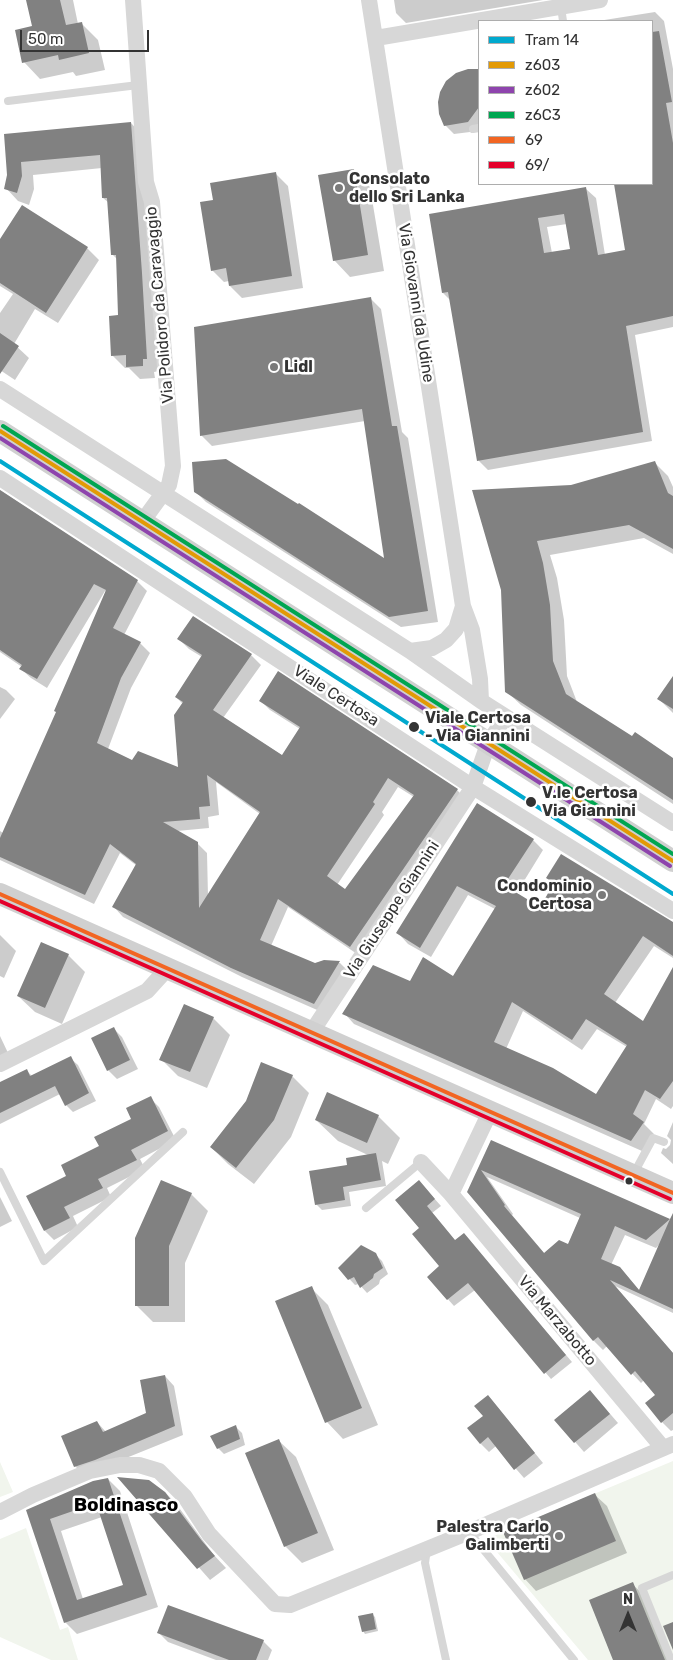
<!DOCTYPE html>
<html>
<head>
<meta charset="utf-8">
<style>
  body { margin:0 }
  #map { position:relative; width:673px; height:1660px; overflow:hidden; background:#fff; font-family:Rubik,sans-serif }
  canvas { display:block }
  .legend { position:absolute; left:478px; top:20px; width:175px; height:165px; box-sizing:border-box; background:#fff; border:1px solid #adadad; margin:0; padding:6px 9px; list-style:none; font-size:15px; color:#333 }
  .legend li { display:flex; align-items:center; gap:10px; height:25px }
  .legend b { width:25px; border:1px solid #adadad }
  .north { position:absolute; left:603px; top:1590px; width:50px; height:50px; -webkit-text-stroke:4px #fff; paint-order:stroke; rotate:0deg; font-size:14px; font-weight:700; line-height:20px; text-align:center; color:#333 }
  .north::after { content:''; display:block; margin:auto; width:18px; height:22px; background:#333; clip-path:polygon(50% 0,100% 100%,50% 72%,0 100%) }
  .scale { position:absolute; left:20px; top:30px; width:129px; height:22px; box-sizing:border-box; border:2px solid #333; border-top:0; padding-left:6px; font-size:15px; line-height:18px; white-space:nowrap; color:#333; -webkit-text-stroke:4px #fff; paint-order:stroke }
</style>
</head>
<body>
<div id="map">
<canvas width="673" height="1660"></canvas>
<ul class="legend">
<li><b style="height:6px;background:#00a9ce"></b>Tram 14</li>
<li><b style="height:6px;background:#e39a05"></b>z603</li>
<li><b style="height:6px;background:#8e44ad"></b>z602</li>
<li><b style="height:6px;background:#00a651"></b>z6C3</li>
<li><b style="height:6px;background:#f26522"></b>69</li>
<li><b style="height:6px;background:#e4002b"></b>69/</li>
</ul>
<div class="north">N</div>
<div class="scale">50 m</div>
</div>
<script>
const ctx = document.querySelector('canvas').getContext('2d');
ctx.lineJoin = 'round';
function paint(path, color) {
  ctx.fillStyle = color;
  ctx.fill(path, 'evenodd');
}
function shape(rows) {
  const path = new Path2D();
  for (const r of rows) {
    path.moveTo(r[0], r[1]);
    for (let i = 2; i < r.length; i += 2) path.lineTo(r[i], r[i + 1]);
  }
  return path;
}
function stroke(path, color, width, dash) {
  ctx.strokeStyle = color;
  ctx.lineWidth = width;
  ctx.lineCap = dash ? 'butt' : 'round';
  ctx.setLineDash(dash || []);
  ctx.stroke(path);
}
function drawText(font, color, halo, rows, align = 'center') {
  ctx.font = font + ' Rubik,sans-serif';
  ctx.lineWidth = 5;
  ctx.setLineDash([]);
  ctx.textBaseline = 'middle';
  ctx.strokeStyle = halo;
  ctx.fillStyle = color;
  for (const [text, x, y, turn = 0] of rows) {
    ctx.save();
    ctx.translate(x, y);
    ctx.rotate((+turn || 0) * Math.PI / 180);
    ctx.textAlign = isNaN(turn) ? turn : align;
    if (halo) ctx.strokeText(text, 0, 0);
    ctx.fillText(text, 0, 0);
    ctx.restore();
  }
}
paint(shape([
  [673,1461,673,1660,588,1660,486,1539],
  [0,1462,13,1492,0,1497],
  [26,1528,60,1630,68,1627,78,1660,51,1660,0,1637,0,1539]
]), '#f1f5ed');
paint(shape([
  [28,0,73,0,78,24,81,23,98,40,105,70,76,76,73,72,40,79,24,62,34,27],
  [394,0,543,0,406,23,396,13],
  [655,12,664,21,673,69,673,327,635,335,652,441,488,470,479,461,451,301,443,293,430,215,586,189,596,198,605,255,627,251,615,184,652,184,652,21,598,21],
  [567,224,571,250,552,253,547,227],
  [468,70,479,70,479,128,478,131,454,134,445,125],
  [131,123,143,136,159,371,154,372,155,378,140,379,129,368,125,368,112,355,119,317,117,259,112,254,109,203,103,198,102,168,33,175,34,189,29,205,18,201,6,188,9,175,5,135],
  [353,171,370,187,384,271,350,277,334,260],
  [276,174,288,186,303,288,242,298,230,286,229,281,224,282,212,270,214,201],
  [0,241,87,248,99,260,58,323,35,309,14,344,29,358,15,380,0,370,0,313,13,294,0,286],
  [370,298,381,309,402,432,408,438,438,622,401,627,206,502,195,491,386,561,365,421,212,446,201,435],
  [654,462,668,476,673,487,673,554,644,538,550,555,557,578,564,620,567,676,577,702,632,738,673,759,673,804,521,705,506,691,503,590,571,486],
  [0,490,137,581,147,591,124,635,140,643,150,653,131,688,108,749,133,761,179,769,183,704,176,697,202,657,189,649,179,639,251,655,261,665,223,718,283,756,300,729,270,710,261,701,457,790,467,800,360,956,288,907,271,946,314,965,324,962,340,963,349,972,324,1013,242,977,123,917,114,907,137,866,120,853,94,904,0,860,0,831,3,833,57,713,107,592,105,591,47,688,31,678,21,669,22,667,0,652],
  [216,782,260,814,208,896,207,853,197,843,177,831,209,828,208,817,219,815],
  [398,787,414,797,346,891,337,885,384,815,382,812],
  [673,678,673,713,659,699],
  [0,687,6,690,15,699,0,719],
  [478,805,533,840,543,850,516,894,540,908,555,885,548,878,673,925,673,958,654,946,615,1003,643,1023,673,970,673,1106,671,1109,656,1099,644,1124,654,1134,642,1151,354,1024,344,1013,411,983,453,977,495,909,468,895,431,957,408,944,398,933],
  [523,1011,582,1050,597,1029,627,1047,596,1096,506,1049],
  [0,935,16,951,4,978,0,976],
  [68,955,85,972,62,1024,35,1012,18,996],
  [213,1018,230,1035,207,1088,178,1076,161,1059],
  [113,1028,122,1037,138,1069,117,1079,108,1070],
  [0,1036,9,1055,0,1059],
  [70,1058,78,1065,96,1101,73,1112,66,1105,60,1094,0,1124,0,1083,26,1070,32,1076],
  [292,1076,309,1093,291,1137,254,1184,228,1164,211,1147],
  [150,1098,159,1107,176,1140,140,1159,145,1169,107,1188,111,1197,73,1216,78,1227,54,1240,45,1231,68,1177,101,1146,133,1120],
  [378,1116,400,1138,388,1164,382,1161,386,1186,349,1192,351,1206,322,1210,316,1204,349,1166,370,1156,338,1141,316,1120],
  [673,1122,673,1164,661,1153,663,1148,666,1149,670,1145,671,1140,667,1136],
  [492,1141,673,1222,673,1313,615,1286,673,1353,673,1430,671,1431,662,1422,656,1395,644,1380,641,1383,607,1346,603,1350,594,1341,469,1192],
  [487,1177,580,1218,568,1245,545,1254,512,1215,513,1214],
  [625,1235,656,1248,660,1244,640,1291,620,1268,611,1265],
  [425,1188,441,1206,432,1213,456,1242,470,1242,572,1362,551,1379,475,1290,454,1306,428,1277,441,1266,420,1229],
  [191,1194,208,1211,185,1263,185,1322,153,1322,136,1305],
  [0,1197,12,1221,0,1227],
  [375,1254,382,1261,388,1274,380,1280,379,1284,367,1293,359,1284,355,1285,339,1268],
  [311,1288,328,1305,378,1425,343,1439,327,1422],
  [165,1376,174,1386,183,1435,84,1475,75,1466,97,1422,106,1432,148,1414],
  [488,1396,543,1463,524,1478,496,1446,489,1452,480,1443],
  [599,1401,618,1423,584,1452,556,1420],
  [236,1427,242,1433,245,1445,224,1454,218,1448],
  [279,1441,296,1457,334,1550,302,1563,285,1546],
  [120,1478,165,1492,177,1505,213,1554,226,1568,210,1580],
  [108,1479,120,1491,158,1607,77,1634,65,1622,27,1511],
  [102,1517,124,1586,83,1599,61,1531],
  [595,1495,607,1506,627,1553,536,1591,525,1579],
  [632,1584,644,1595,671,1660,614,1660],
  [372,1614,375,1617,378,1631,365,1634,363,1631],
  [159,1633,263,1641,272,1650,268,1660,216,1660,168,1642]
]), '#0003');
paint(shape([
  [26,0,60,0,66,25,82,22,89,53,59,60,58,55,22,63,15,30,32,26],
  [659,31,672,102,666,103,673,143,673,316,626,326,643,432,477,461,448,292,442,293,429,214,586,187,598,255,625,250,614,184,652,184,652,32],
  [564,214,570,249,544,253,538,218],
  [468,69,479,69,479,107,468,122,444,126,439,114,438,102,440,92,446,81,456,73],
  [131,122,142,273,147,359,143,359,143,366,126,367,126,355,111,356,109,316,118,315,116,255,111,255,107,198,102,198,100,155,21,162,22,176,17,193,4,189,7,175,4,134],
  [354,169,368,255,333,261,318,175],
  [276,172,292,276,229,286,226,268,211,271,200,202,213,200,210,183],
  [22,205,88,247,46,313,0,283,0,239],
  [371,297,392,426,397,426,428,611,389,617,194,492,192,462,226,459,298,504,299,503,384,558,362,409,200,436,194,327],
  [0,333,19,346,0,374],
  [655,461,668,493,673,496,673,549,629,525,537,541,543,563,550,605,553,661,566,694,632,736,635,732,673,758,673,800,505,692,501,590,472,490,571,485],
  [0,490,138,580,113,628,141,642,121,678,97,743,132,760,138,751,178,767,174,715,183,702,175,697,202,655,177,639,193,616,252,654,213,710,282,755,300,727,259,701,278,671,458,789,350,947,278,899,260,940,315,963,324,960,340,961,314,1004,231,968,112,907,136,864,110,844,85,895,0,857,0,838,56,712,54,711,106,590,94,584,37,679,19,669,22,665,0,650],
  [207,775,260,812,199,908,198,842,163,822,200,819,199,807,210,806],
  [388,778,414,795,345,889,327,876,375,804,373,802],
  [673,676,673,709,657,699],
  [477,803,534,839,504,885,540,907,554,883,546,878,561,854,673,922,673,956,643,936,604,994,643,1021,673,967,673,1081,660,1099,645,1090,633,1114,644,1122,631,1141,342,1014,373,965,410,981,423,957,453,976,496,906,457,886,420,948,396,933],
  [512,1002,572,1040,586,1019,627,1045,596,1094,553,1068,494,1042],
  [41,942,69,954,45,1008,17,996],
  [184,1004,214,1017,190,1072,159,1060],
  [114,1027,130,1060,107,1071,91,1038],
  [71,1056,89,1093,65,1106,55,1086,0,1113,0,1082,27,1069,30,1076],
  [261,1062,293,1075,274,1120,236,1168,210,1147,246,1101],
  [327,1092,379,1115,367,1143,315,1120],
  [151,1096,168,1131,131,1150,137,1160,98,1179,103,1188,64,1207,70,1218,44,1231,26,1196,66,1176,61,1165,99,1146,94,1137,131,1119,126,1108],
  [491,1140,670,1219,673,1213,673,1309,610,1280,673,1353,673,1413,661,1423,645,1403,655,1395,635,1371,631,1375,598,1337,593,1341,467,1192],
  [481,1170,581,1214,568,1244,559,1240,544,1253,504,1206,505,1205],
  [670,1219,639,1290,620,1267,601,1259,615,1226,646,1240],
  [376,1153,381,1180,343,1187,345,1200,315,1205,309,1171,347,1165,346,1158],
  [161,1180,192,1193,169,1246,169,1306,135,1306,135,1238],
  [419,1180,435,1199,427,1206,455,1240,464,1233,566,1355,544,1374,468,1283,447,1300,427,1277,439,1266,412,1234,419,1228,395,1200],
  [361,1245,376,1253,383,1268,374,1274,373,1278,360,1288,354,1277,348,1280,338,1268],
  [312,1286,362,1408,325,1423,275,1301],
  [165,1375,175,1426,95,1460,74,1467,61,1436,97,1421,103,1432,146,1413,140,1380],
  [590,1390,610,1414,574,1443,554,1420],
  [488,1395,535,1453,514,1470,488,1437,480,1444,467,1428,483,1416,474,1406],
  [236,1425,240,1439,217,1449,210,1436],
  [279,1439,318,1533,284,1547,245,1453],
  [117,1477,149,1480,165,1492,202,1541,215,1556,197,1569],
  [108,1478,147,1595,64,1623,26,1510,93,1481],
  [96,1503,123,1585,77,1600,50,1519],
  [595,1493,616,1541,524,1580,503,1532],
  [633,1582,653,1631,665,1660,613,1660,589,1600],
  [168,1605,264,1640,256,1660,229,1660,157,1633],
  [373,1613,376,1629,362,1632,358,1616],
  [673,1622,673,1650,663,1626]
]), '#818181');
stroke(shape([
  [561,7,563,21],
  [8,101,138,85],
  [473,129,479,128],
  [0,1172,44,1261,183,1132],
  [633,1175,653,1138,664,1142],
  [366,1208,421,1162],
  [469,1532,574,1660],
  [427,1549,425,1563,446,1660],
  [671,1660,642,1588,673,1575]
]), '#d7d7d7', 8);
stroke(shape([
  [133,0,146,182,152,202,173,466,169,485,142,522],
  [369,0,463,606,472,630,480,679,481,701],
  [376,38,600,0],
  [0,389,410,651,481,701,673,823],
  [0,478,473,787,673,911],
  [410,651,432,648,446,640,456,629,463,606],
  [311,1033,473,787,488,744,505,717],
  [0,1064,147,991,167,969],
  [421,1162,451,1194,663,1448],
  [451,1194,490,1112],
  [0,1512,33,1495,90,1471,120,1465,139,1465,159,1471,185,1497,209,1534,275,1604,290,1605,469,1532,673,1444]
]), '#d7d7d7', 16);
stroke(shape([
  [0,431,673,861],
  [0,894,673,1193]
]), '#d0d0d0', 22);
stroke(shape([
  [0,431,673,861]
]), '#e39a05', 4);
stroke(shape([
  [0,438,670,866]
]), '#8e44ad', 4);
stroke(shape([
  [3,426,673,854]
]), '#00a651', 4);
stroke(shape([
  [0,894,673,1193]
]), '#f26522', 4);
stroke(shape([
  [0,901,670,1199]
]), '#e4002b', 4);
stroke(shape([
  [0,461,673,894]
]), '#00a9ce', 4);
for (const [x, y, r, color] of [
  [339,188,5,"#7a7a7a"],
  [274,367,5,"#7a7a7a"],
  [414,727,6,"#333"],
  [531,802,6,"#333"],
  [602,895,5,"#7a7a7a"],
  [629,1181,4.5,"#333"],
  [559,1536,5,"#7a7a7a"]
]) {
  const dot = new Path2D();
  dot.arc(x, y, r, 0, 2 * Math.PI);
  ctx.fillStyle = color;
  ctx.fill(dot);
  stroke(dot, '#fff', 2);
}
drawText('bold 16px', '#333', '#fff', [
  ["Consolato",349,179],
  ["dello Sri Lanka",349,197],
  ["Lidl",284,367],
  ["Condominio",592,886,"right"],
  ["Certosa",592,904,"right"],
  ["Palestra Carlo",549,1527,"right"],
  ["Galimberti",549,1545,"right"]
], 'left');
drawText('16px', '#333', '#fff', [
  ["Via Giovanni da Udine",416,303,81],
  ["Via Polidoro da Caravaggio",160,305,-95],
  ["Viale Certosa",336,696,33],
  ["Via Giuseppe Giannini",392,910,-57],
  ["Via Marzabotto",557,1321,50]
]);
drawText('bold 16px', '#333', '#fff', [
  ["Viale Certosa",425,718],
  ["- Via Giannini",425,736],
  ["V.le Certosa",542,793],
  ["Via Giannini",542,811]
], 'left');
drawText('bold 19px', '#000', '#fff', [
  ["Boldinasco",126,1506]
]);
</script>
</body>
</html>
